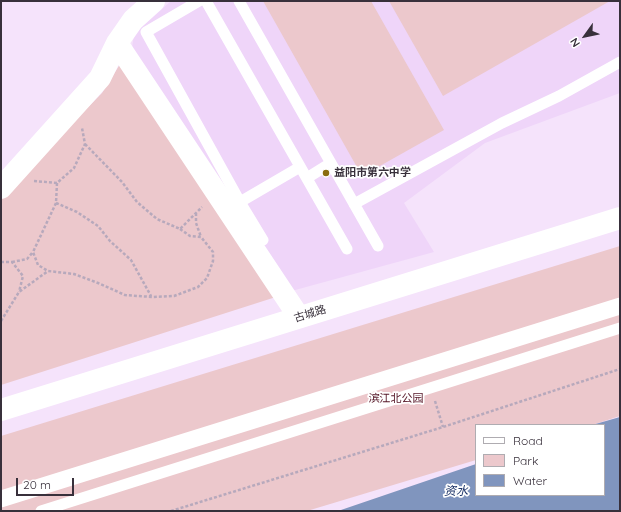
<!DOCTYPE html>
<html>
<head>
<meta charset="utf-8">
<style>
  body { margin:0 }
  #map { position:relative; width:621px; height:512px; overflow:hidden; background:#f5e3fb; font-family:Quicksand,sans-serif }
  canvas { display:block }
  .frame { position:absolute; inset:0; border:2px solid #38303b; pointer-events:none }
  .legend { position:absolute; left:475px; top:424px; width:130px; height:72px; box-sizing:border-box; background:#fff; border:1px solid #afacb1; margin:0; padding:5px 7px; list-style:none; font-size:12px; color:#38303b }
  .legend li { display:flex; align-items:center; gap:8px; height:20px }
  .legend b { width:20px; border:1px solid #afacb1 }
  .north { position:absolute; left:565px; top:16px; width:40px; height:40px; -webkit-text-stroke:3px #fff; paint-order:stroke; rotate:237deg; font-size:11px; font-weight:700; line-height:16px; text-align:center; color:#38303b }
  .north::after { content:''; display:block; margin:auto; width:14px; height:18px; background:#38303b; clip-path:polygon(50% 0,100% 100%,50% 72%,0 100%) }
  .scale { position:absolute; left:16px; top:478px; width:58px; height:18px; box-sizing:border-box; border:2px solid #38303b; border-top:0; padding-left:5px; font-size:12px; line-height:14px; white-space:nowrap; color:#38303b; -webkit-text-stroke:3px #fff; paint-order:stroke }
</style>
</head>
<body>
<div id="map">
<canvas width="621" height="512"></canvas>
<div class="frame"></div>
<ul class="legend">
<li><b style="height:5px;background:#fff"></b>Road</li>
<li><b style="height:11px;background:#ecc8cc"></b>Park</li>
<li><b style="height:11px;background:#8095be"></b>Water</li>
</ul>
<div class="north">N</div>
<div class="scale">20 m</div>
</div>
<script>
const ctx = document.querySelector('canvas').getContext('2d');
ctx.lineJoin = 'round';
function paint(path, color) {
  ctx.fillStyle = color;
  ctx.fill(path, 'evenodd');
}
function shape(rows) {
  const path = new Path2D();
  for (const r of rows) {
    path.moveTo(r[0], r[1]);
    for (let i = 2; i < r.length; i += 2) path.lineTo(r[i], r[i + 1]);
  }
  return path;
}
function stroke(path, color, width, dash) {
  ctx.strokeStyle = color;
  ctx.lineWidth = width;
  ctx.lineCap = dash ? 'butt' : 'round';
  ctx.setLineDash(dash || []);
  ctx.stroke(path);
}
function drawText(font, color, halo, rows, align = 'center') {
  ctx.font = font + ' Quicksand,"Noto Sans SC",sans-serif';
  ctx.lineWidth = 3.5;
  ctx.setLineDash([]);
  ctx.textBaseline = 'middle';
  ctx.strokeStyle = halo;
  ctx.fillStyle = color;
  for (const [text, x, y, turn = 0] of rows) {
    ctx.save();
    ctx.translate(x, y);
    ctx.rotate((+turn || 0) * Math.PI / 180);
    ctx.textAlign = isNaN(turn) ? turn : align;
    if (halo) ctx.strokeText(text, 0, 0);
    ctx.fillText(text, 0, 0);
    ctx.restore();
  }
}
paint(shape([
  [171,1,620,1,620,93,485,143,404,203,434,252,288,292,131,55,134,34]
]), '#efd5f9');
paint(shape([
  [263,1,371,1,444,130,362,176],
  [389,1,610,1,443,96],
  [122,61,279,296,1,385,1,195,102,93],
  [620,246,620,416,592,425,476,425,476,460,307,511,1,511,1,436]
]), '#ecc8cc');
paint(shape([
  [620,417,620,511,338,511,476,464,476,495,604,495,604,425,592,425]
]), '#8095be');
stroke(shape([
  [85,144,122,182,137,202,157,219,180,229,202,207],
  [34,181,57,183,74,168,85,144,82,128],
  [57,183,56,203,33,252,38,265,48,271,74,274,98,283,125,295,152,297,174,296,198,287,207,278,213,261,213,252,201,237],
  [56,203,77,212,98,226,110,241,131,260,151,296],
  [180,229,190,236,201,237,196,223,196,214],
  [1,262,12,262,23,276,19,292],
  [12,262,27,259,33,252],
  [1,321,19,292,48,271],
  [435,401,443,427],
  [171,511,443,427,620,369]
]), '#b7a9bc', 2.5, [3, 2]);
stroke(shape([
  [199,1,146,32,240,202,263,240],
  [206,1,347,249],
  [239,1,378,246],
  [307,178,331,163],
  [240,202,300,167],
  [354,204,502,123,559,96,620,62],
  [41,511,620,328]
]), '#fff', 11);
stroke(shape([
  [1,499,620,306]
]), '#fff', 17);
stroke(shape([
  [117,43,299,317],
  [1,188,100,78,117,43,133,20,154,1]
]), '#fff', 22);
stroke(shape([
  [1,410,620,218]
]), '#fff', 22);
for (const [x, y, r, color] of [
  [326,173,4,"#8b6d0f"]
]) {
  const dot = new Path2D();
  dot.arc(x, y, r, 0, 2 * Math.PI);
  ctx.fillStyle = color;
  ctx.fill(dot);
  stroke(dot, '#fff', 1.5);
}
drawText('bold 11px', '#38303b', '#fff', [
  ["益阳市第六中学",334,173]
], 'left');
drawText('11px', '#38303b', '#fff', [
  ["古城路",310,314,-17]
]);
drawText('11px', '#541425', '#fff', [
  ["滨江北公园",396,399]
]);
drawText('italic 12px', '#1e3569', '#fff', [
  ["资水",456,491]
]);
</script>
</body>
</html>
